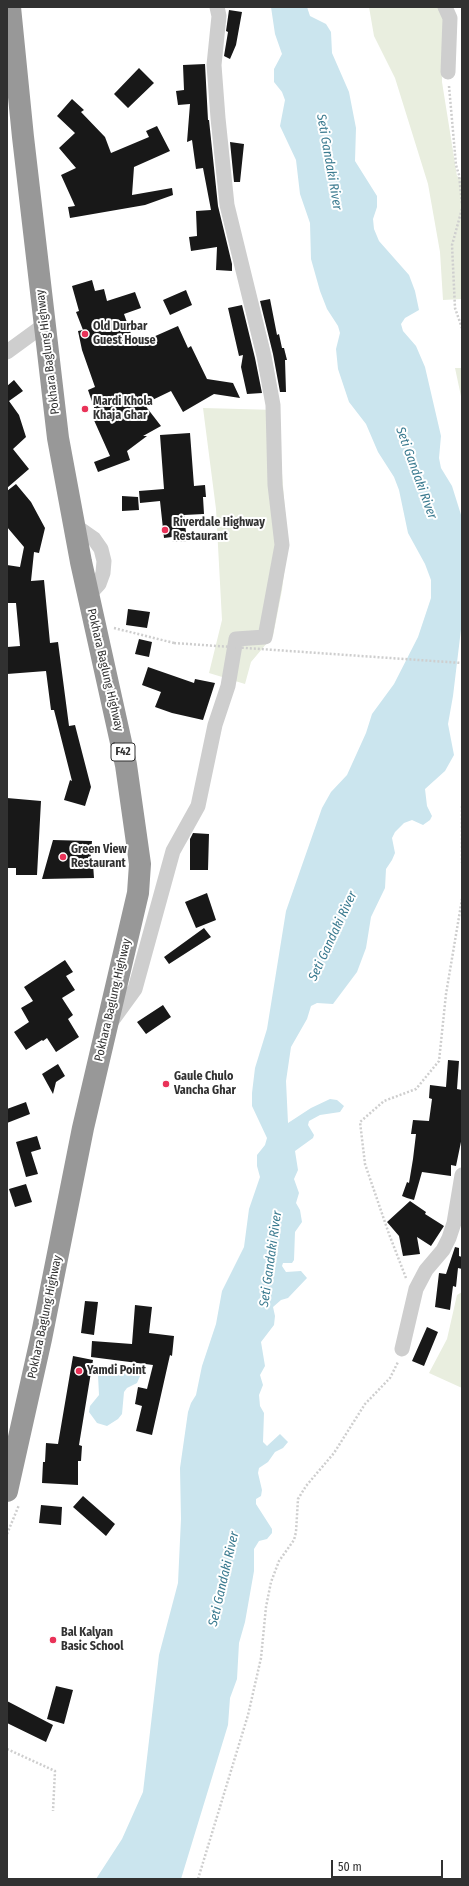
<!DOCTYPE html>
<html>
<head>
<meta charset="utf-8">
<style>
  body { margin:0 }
  #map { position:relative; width:469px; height:1886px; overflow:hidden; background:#fff; font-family:"Fira Sans Condensed",sans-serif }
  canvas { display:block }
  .frame { position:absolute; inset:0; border:8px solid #313131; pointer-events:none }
  .scale { position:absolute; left:331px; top:1860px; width:112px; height:18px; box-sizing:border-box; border:2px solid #313131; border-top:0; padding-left:5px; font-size:12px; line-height:14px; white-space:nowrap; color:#313131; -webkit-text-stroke:3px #fff; paint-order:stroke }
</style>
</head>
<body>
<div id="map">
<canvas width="469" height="1886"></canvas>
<div class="frame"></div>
<div class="scale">50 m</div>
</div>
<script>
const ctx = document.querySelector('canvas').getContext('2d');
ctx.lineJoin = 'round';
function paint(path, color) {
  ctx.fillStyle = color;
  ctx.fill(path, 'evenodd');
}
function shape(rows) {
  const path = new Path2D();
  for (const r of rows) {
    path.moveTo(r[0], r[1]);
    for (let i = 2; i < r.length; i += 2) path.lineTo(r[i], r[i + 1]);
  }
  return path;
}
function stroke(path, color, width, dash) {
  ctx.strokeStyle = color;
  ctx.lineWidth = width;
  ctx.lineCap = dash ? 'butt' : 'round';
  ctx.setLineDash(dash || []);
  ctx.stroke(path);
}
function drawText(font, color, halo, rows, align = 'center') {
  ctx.font = font + ' "Fira Sans Condensed",sans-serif';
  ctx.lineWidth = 4;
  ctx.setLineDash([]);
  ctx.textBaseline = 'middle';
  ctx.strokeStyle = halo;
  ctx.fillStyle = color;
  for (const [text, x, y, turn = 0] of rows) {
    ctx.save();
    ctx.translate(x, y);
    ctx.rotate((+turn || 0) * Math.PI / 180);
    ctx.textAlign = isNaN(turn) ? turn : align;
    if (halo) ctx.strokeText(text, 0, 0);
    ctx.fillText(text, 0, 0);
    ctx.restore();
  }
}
paint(shape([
  [369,7,441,7,443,16,442,82,457,176,462,179,462,299,443,300,440,252,428,184,395,78,374,36],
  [455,368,462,368,462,401],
  [203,408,277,410,285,511,287,549,282,590,273,636,251,662,245,684,209,673,222,620,216,509],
  [462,1292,462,1388,429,1373,447,1339,457,1295]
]), '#e9eedf');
paint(shape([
  [271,7,307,7,310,16,326,24,331,32,332,53,349,92,356,128,355,161,377,196,377,207,373,219,374,229,379,241,409,275,415,291,419,310,405,318,401,324,403,331,416,346,425,367,441,436,439,458,441,468,452,486,462,518,462,621,453,696,448,724,454,755,445,771,425,789,427,806,432,816,430,820,423,825,412,820,404,823,395,832,392,838,395,853,392,860,386,869,385,888,371,917,366,948,357,972,333,1004,317,1003,311,1006,307,1019,291,1047,286,1081,288,1123,311,1108,330,1099,337,1100,344,1106,340,1112,320,1115,309,1121,308,1125,314,1135,313,1138,295,1151,298,1170,294,1179,299,1193,296,1203,300,1210,302,1222,295,1232,294,1260,292,1263,283,1263,282,1266,286,1272,301,1271,307,1278,288,1298,281,1300,273,1307,275,1316,274,1325,261,1342,265,1366,260,1375,263,1385,259,1395,260,1406,264,1413,263,1442,267,1446,280,1434,288,1442,283,1448,275,1452,268,1462,259,1468,258,1473,262,1490,261,1496,256,1499,256,1504,272,1529,272,1533,267,1539,259,1541,254,1549,254,1571,245,1622,239,1643,237,1679,230,1698,228,1725,181,1879,96,1879,122,1839,143,1792,159,1655,178,1583,181,1519,180,1468,188,1412,191,1403,196,1395,202,1366,216,1324,222,1291,244,1247,249,1209,260,1177,257,1166,257,1155,265,1145,267,1138,252,1106,252,1093,255,1068,267,1029,286,911,322,808,331,792,347,775,366,733,372,714,394,684,418,637,431,598,431,580,425,564,408,533,399,490,394,477,378,452,366,424,349,402,338,369,336,349,340,333,338,326,327,309,320,291,311,259,310,223,300,194,296,160,280,126,285,100,282,92,274,82,274,69,282,54,275,34],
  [107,1367,111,1368,118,1375,123,1374,129,1367,134,1367,140,1376,137,1383,127,1388,124,1392,122,1414,118,1419,107,1426,97,1423,89,1412,90,1406,99,1395,98,1375,103,1369]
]), '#cbe5ee');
paint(shape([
  [229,10,242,12,236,45,230,59,224,56,228,32,226,31],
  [205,64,208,120,209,120,218,206,232,264,232,271,216,270,217,247,191,251,189,237,197,236,196,211,211,210,203,168,196,169,192,140,187,142,190,104,178,105,176,91,184,90,183,65],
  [139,68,154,83,128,108,114,94],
  [72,99,84,110,81,112,105,137,111,153,149,137,146,131,157,126,170,151,134,167,132,195,172,188,173,195,145,205,70,218,68,207,75,206,61,175,76,168,59,148,75,133,57,116],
  [230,142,244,144,240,182,234,182],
  [92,280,95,291,104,289,107,301,135,292,141,308,124,314,135,345,178,326,188,348,191,346,207,379,233,383,240,398,214,394,183,412,171,391,144,404,161,426,143,436,147,436,127,451,130,460,98,472,94,462,110,456,93,418,97,416,88,390,95,387,82,350,78,331,83,330,76,312,79,311,72,286],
  [186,290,192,305,170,315,163,300],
  [270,299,277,335,279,334,282,348,284,348,287,360,285,360,286,392,280,392,273,354,260,301],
  [242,305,255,358,262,393,247,394,241,367,243,355,239,356,228,308],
  [14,380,23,391,9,401,19,415,26,437,13,449,29,469,7,488,7,386],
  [190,433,194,486,205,485,206,497,203,497,204,514,184,515,187,541,173,542,172,537,164,538,160,501,140,503,139,491,164,489,160,435],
  [16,484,31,502,45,528,39,553,34,552,31,581,44,580,50,643,58,642,69,726,75,725,91,787,85,806,64,800,70,780,72,781,54,710,51,710,46,671,7,674,7,647,20,646,16,603,7,603,7,565,20,567,24,547,7,527,7,491],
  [122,496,138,497,139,510,122,511],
  [128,609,150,612,147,628,126,625],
  [139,639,152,642,149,657,135,654],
  [148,667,194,683,195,679,215,683,203,720,172,713,155,707,161,692,142,685],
  [7,798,41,801,37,875,16,875,16,868,7,868],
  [193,833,209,834,208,870,190,870,190,839],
  [53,840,92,841,90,864,93,864,94,878,42,879],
  [207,893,216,920,196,928,185,902],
  [204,928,211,937,169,964,164,957],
  [65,960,73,972,66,976,75,990,62,998,73,1015,68,1019,79,1037,56,1052,47,1038,43,1041,42,1040,26,1050,14,1032,29,1022,21,1008,33,1001,24,987],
  [163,1005,171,1017,146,1034,137,1022],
  [448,1060,459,1061,457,1089,462,1090,462,1137,456,1166,451,1165,451,1176,422,1172,414,1200,407,1198,402,1196,407,1182,409,1183,413,1159,416,1134,411,1134,413,1120,429,1121,432,1099,429,1098,430,1085,446,1087],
  [58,1064,65,1076,56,1082,53,1094,42,1074],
  [26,1102,30,1114,7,1123,7,1109],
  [37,1136,41,1149,31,1152,38,1174,26,1177,16,1142],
  [26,1184,32,1202,15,1207,9,1189],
  [410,1201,426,1212,425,1214,444,1226,431,1246,417,1237,420,1254,403,1256,399,1236,387,1222],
  [455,1247,459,1248,459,1256,462,1257,462,1269,458,1268,456,1287,453,1286,450,1310,435,1307,439,1273,446,1274],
  [85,1301,98,1302,94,1335,81,1333],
  [135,1305,152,1307,149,1333,174,1336,172,1356,170,1355,152,1435,136,1431,142,1406,135,1404,138,1387,147,1389,153,1365,91,1357,92,1341,132,1344],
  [427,1327,438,1332,424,1366,412,1361],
  [73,1356,93,1360,79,1445,82,1446,81,1461,78,1461,78,1485,42,1483,43,1462,45,1462,46,1443,58,1444],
  [83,1496,115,1524,106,1536,73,1507],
  [41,1505,62,1507,61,1525,39,1523],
  [56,1686,73,1690,64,1724,47,1719],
  [7,1701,53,1725,46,1742,7,1723]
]), '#181818');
stroke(shape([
  [449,86,456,165,459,175,462,204],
  [462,209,452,245,455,308,462,328],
  [114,628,174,643],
  [462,806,462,863],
  [406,1278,389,1234,365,1164,360,1122,384,1101,416,1089,439,1061,446,994,462,899],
  [7,1534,19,1505],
  [7,1749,55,1771,53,1811],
  [198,1879,248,1715,261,1658,266,1607,271,1582,279,1561,294,1540,296,1532,298,1499,306,1486,334,1453,365,1404,390,1378,398,1362]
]), '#cecece', 2.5, [2, 2]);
stroke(shape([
  [445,7,450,18,448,72],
  [7,352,44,325],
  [74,525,94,539,101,549,104,561,103,573,99,584,88,596],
  [111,1022,135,989,173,851,198,806,215,725,228,686,236,639,265,637,282,545,275,485,273,405,264,356,227,205,218,118,214,65,219,16,217,7],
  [402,1349,416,1289,426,1270,443,1250,449,1238,454,1223,462,1175]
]), '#cecece', 15);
stroke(shape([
  [7,1491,41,1339,83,1128,138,893,140,864,126,765,81,562,58,438,23,137,10,7]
]), '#989898', 22);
stroke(shape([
  [174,643,462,663]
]), '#cecece', 2.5, [2, 2]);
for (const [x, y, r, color] of [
  [85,334,4,"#e93258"],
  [85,409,4,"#e93258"],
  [165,530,4,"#e93258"],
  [63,857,4,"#e93258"],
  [166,1084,4,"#e93258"],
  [79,1371,4,"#e93258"],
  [53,1640,4,"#e93258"]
]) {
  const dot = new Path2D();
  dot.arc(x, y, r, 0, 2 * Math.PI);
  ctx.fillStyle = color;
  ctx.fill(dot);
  stroke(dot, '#fff', 1.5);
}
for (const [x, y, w] of [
  [123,752,24]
]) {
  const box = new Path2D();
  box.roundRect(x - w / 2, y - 9, w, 18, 3);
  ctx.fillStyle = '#fff';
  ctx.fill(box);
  stroke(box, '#313131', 1);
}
drawText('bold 11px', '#313131', null, [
  ["F42",123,752]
]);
drawText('bold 12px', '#313131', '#fff', [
  ["Old Durbar",93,327],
  ["Guest House",93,341],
  ["Mardi Khola",93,402],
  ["Khaja Ghar",93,416],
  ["Riverdale Highway",173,523],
  ["Restaurant",173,537],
  ["Green View",71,850],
  ["Restaurant",71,864],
  ["Gaule Chulo",174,1077],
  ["Vancha Ghar",174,1091],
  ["Yamdi Point",87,1371],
  ["Bal Kalyan",61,1633],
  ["Basic School",61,1647]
], 'left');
drawText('12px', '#313131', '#fff', [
  ["Pokhara Baglung Highway",48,352,-97],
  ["Pokhara Baglung Highway",105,670,77],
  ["Pokhara Baglung Highway",113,1000,-77],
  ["Pokhara Baglung Highway",45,1317,-78]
]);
drawText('italic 13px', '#3a7a8f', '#fff', [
  ["Seti Gandaki River",329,162,80],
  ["Seti Gandaki River",416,473,70],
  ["Seti Gandaki River",333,936,-65],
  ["Seti Gandaki River",271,1259,-82],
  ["Seti Gandaki River",224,1579,-77]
]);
</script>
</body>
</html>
